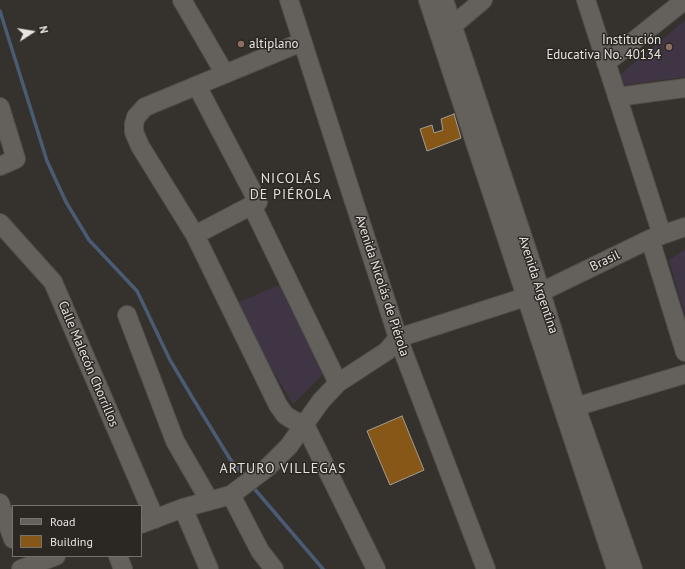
<!DOCTYPE html>
<html>
<head>
<meta charset="utf-8">
<style>
  body { margin:0 }
  #map { position:relative; width:685px; height:569px; overflow:hidden; background:#35312c; font-family:"PT Sans",sans-serif }
  canvas { display:block }
  .legend { position:absolute; left:12px; top:505px; width:130px; height:52px; box-sizing:border-box; background:#2b2723; border:1px solid #76736f; margin:0; padding:5px 7px; list-style:none; font-size:12px; color:#e7e4e1 }
  .legend li { display:flex; align-items:center; gap:8px; height:20px }
  .legend b { width:20px; border:1px solid #76736f }
  .north { position:absolute; left:12px; top:12px; width:40px; height:40px; -webkit-text-stroke:3px #2b2723; paint-order:stroke; rotate:78deg; font-size:11px; font-weight:700; line-height:16px; text-align:center; color:#e7e4e1 }
  .north::after { content:''; display:block; margin:auto; width:14px; height:18px; background:#e7e4e1; clip-path:polygon(50% 0,100% 100%,50% 72%,0 100%) }
</style>
</head>
<body>
<div id="map">
<canvas width="685" height="569"></canvas>
<ul class="legend">
<li><b style="height:5px;background:#64605b"></b>Road</li>
<li><b style="height:11px;background:#875718"></b>Building</li>
</ul>
<div class="north">N</div>
</div>
<script>
const ctx = document.querySelector('canvas').getContext('2d');
ctx.lineJoin = 'round';
function paint(path, color) {
  ctx.fillStyle = color;
  ctx.fill(path, 'evenodd');
}
function shape(rows) {
  const path = new Path2D();
  for (const r of rows) {
    path.moveTo(r[0], r[1]);
    for (let i = 2; i < r.length; i += 2) path.lineTo(r[i], r[i + 1]);
  }
  return path;
}
function stroke(path, color, width, dash) {
  ctx.strokeStyle = color;
  ctx.lineWidth = width;
  ctx.lineCap = dash ? 'butt' : 'round';
  ctx.setLineDash(dash || []);
  ctx.stroke(path);
}
function drawText(font, color, halo, rows, align = 'center') {
  ctx.font = font + ' "PT Sans",sans-serif';
  ctx.lineWidth = 3;
  ctx.setLineDash([]);
  ctx.textBaseline = 'middle';
  ctx.strokeStyle = halo;
  ctx.fillStyle = color;
  for (const [text, x, y, turn = 0] of rows) {
    ctx.save();
    ctx.translate(x, y);
    ctx.rotate((+turn || 0) * Math.PI / 180);
    ctx.textAlign = isNaN(turn) ? turn : align;
    if (halo) ctx.strokeText(text, 0, 0);
    ctx.fillText(text, 0, 0);
    ctx.restore();
  }
}
paint(shape([
  [685,20,685,77,624,85,621,74],
  [685,249,685,316,669,260],
  [283,283,323,374,293,404,233,305]
]), '#3f3544');
stroke(shape([
  [0,11,47,161,66,202,89,240,137,291,170,360,192,397,230,459,246,478],
  [252,486,323,569]
]), '#4a5c74', 3.5);
const building = shape([
  [454,114,461,138,427,151,420,129,432,125,434,133,443,130,441,119,454,114],
  [402,416,424,470,390,485,367,431,402,416]
]);
paint(building, '#875718');
stroke(building, '#a29d97', 1);
const minor = shape([
  [182,0,225,74],
  [289,0,398,338,486,569],
  [428,0,616,569],
  [444,0,541,292,576,407,633,569],
  [586,0,662,235],
  [444,33,483,0],
  [302,42,145,107,136,117,134,124,134,132,140,146,195,235,278,405,285,415,293,420,305,425,376,569],
  [606,63,685,0],
  [617,97,685,88],
  [0,107,16,159,0,166],
  [252,206,338,383],
  [0,223,53,282,155,519],
  [195,235,258,202,197,86],
  [650,239,685,352],
  [127,315,175,441,209,500],
  [565,410,685,374],
  [231,495,260,551,274,569],
  [0,503,13,539],
  [183,508,209,569],
  [141,524,183,508,231,495,268,467,289,446,321,401,338,383,387,351,398,338,541,292,650,239,685,227],
  [118,556,123,569],
  [21,569,56,556]
]);
stroke(minor, '#514e4a', 20);
stroke(minor, '#64605b', 18);
for (const [x, y, r, color] of [
  [241,44,4,"#8d6e63"],
  [669,47,4,"#8d6e63"]
]) {
  const dot = new Path2D();
  dot.arc(x, y, r, 0, 2 * Math.PI);
  ctx.fillStyle = color;
  ctx.fill(dot);
  stroke(dot, '#2b2723', 1.5);
}
drawText('13px', '#e7e4e1', '#2b2723', [
  ["Institución",661,40],
  ["Educativa No. 40134",661,55],
  ["altiplano",249,44,"left"]
], 'right');
drawText('13px', '#e7e4e1', '#2b2723', [
  ["Brasil",605,261,-26],
  ["Avenida Argentina",538,285,72],
  ["Avenida Nicolás de Piérola",382,286,72],
  ["Calle Malecón Chorrillos",88,364,67]
]);
ctx.letterSpacing = '1px';
drawText('14px', '#e4dfd9', '#2b2723', [
  ["NICOLÁS",291,179],
  ["DE PIÉROLA",291,195],
  ["ARTURO VILLEGAS",283,469]
]);
ctx.letterSpacing = '0px';
</script>
</body>
</html>
